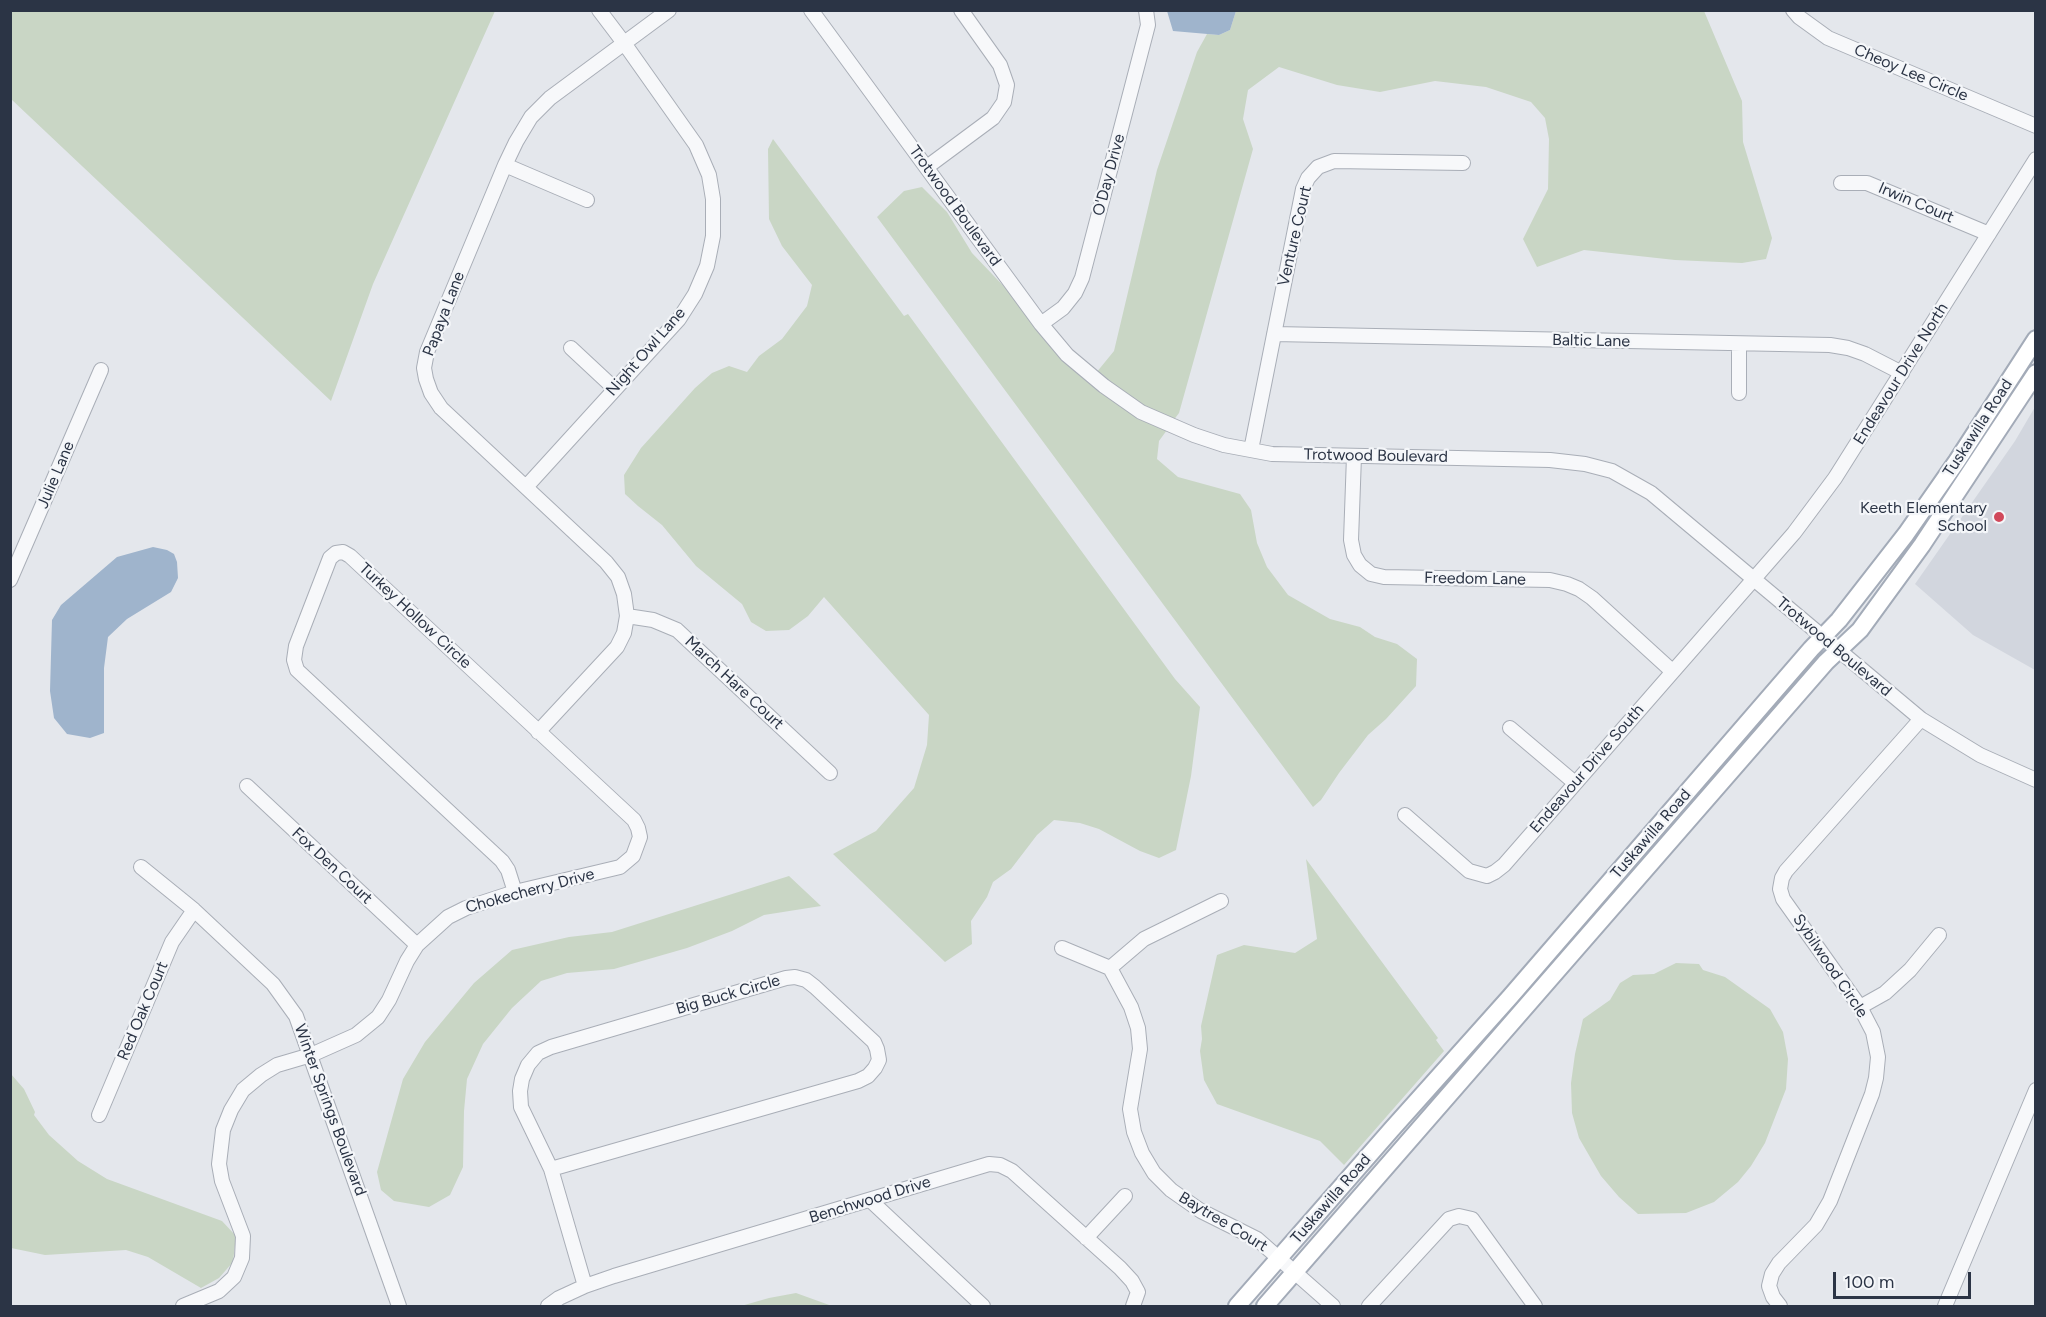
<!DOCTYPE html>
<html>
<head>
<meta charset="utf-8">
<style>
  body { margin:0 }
  #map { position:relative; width:2046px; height:1317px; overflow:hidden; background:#e4e7ec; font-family:Figtree,sans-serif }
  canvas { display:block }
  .frame { position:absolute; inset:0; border:12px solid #2b3445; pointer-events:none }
  .scale { position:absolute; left:1833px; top:1272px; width:138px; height:27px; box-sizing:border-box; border:3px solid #2b3445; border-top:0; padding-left:8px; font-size:18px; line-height:21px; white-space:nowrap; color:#2b3445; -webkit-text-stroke:4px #f4f6f9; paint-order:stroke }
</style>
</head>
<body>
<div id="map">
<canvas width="2046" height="1317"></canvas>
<div class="frame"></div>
<div class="scale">100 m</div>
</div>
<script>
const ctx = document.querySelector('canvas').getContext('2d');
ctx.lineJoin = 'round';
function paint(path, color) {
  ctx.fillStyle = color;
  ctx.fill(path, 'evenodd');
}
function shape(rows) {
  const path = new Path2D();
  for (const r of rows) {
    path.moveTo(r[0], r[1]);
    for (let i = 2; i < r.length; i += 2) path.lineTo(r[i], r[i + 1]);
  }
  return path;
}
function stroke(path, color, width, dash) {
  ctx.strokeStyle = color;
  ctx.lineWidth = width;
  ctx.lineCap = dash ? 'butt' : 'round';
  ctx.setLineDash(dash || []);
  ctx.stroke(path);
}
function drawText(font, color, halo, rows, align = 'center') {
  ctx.font = font + ' Figtree,sans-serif';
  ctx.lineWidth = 4.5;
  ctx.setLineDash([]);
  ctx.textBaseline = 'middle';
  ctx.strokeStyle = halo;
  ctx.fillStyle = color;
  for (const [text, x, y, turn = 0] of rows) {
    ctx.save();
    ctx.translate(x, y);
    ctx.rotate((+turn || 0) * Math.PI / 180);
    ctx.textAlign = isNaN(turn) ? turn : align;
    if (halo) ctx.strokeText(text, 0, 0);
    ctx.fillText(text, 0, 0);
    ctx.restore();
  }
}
paint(shape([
  [2035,407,2035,670,1973,635,1915,584,2015,441]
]), '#d2d6de');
paint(shape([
  [10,11,495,11,373,284,331,401,11,99],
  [1236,11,1704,11,1742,101,1743,142,1772,238,1766,259,1742,263,1675,260,1584,250,1537,267,1523,239,1548,189,1549,139,1545,118,1531,102,1486,87,1435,81,1380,92,1337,85,1279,67,1248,90,1243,119,1253,149,1179,413,1173,421,1144,407,1096,373,1114,351,1157,170,1197,52,1207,34,1219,35,1230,30],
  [773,139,904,316,908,314,1175,679,1200,707,1191,776,1176,850,1159,858,1140,851,1099,829,1080,823,1054,820,1037,835,1011,869,993,882,987,897,971,921,972,944,945,962,833,854,876,831,914,788,927,745,929,715,824,597,808,616,789,630,766,631,751,622,742,604,696,566,662,525,638,506,625,494,624,475,641,448,695,388,712,373,729,366,747,372,759,356,782,339,807,306,812,285,782,246,769,219,768,149],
  [922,187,947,212,972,253,1014,297,1036,327,1167,430,1159,441,1157,459,1178,477,1240,494,1251,510,1257,543,1267,567,1288,595,1330,619,1360,627,1375,637,1397,644,1417,659,1416,686,1386,719,1368,735,1339,773,1321,800,1313,807,877,217,904,191],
  [1306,859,1438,1038,1436,1040,1444,1051,1344,1165,1320,1141,1217,1104,1204,1080,1200,1051,1202,1039,1201,1026,1217,955,1244,945,1295,953,1317,939],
  [789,876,821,906,764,915,732,931,687,948,614,969,567,973,541,981,512,1008,483,1044,467,1079,464,1111,463,1167,450,1195,429,1207,394,1201,381,1190,377,1172,403,1079,425,1042,474,983,512,950,569,937,612,932],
  [1676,963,1699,964,1703,970,1725,977,1770,1009,1783,1032,1788,1059,1786,1089,1765,1143,1751,1166,1738,1182,1714,1202,1686,1213,1638,1214,1619,1197,1601,1176,1579,1138,1572,1113,1571,1083,1575,1054,1583,1019,1610,1000,1620,983,1633,975,1654,974],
  [11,1074,24,1089,35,1112,34,1115,49,1135,78,1161,107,1179,222,1221,236,1236,233,1262,219,1278,201,1288,148,1257,126,1250,45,1255,11,1248],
  [796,1293,832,1306,741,1306,769,1298]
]), '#c9d6c5');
paint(shape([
  [1167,11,1167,10,1236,11,1230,30,1219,35,1173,31],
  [153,547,167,550,174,554,177,562,178,578,171,592,127,619,108,637,104,668,104,733,90,738,67,734,54,718,50,691,52,620,61,605,117,557]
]), '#9fb4cc');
const minor = shape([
  [811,10,1041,324,1067,355,1104,386,1141,412,1194,435,1224,445,1272,454,1550,460,1585,464,1612,471,1651,493,1921,719,1980,755,2036,780],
  [1793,10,1799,17,1828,38,2036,126],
  [505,165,587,200],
  [927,167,993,118,1004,102,1007,85,1000,65,961,10],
  [1841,183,1867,183,1989,234],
  [1041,324,1063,308,1075,293,1082,278,1148,25,1146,10],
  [1274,334,1830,345,1848,348,1865,354,1902,373],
  [571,348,615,389],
  [1739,393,1739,344],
  [1251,450,1303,189,1308,178,1318,167,1334,161,1463,163],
  [1354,456,1351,540,1354,555,1360,565,1371,574,1384,577,1550,580,1567,584,1579,589,1592,598,1672,671],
  [526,487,679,319,695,294,707,266,713,236,713,199,709,175,696,145,624,43,599,10],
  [10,580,101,370],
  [627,616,653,620,677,630,830,773],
  [1510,728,1575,783],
  [538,732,617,647,624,633,627,616,624,594,618,577,606,562,441,408,431,393,426,379,424,368,427,352,505,165,516,142,531,117,550,98,669,10],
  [247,786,417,945],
  [1405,815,1469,871,1487,876,1495,872,1504,865,1794,533,1835,478,2036,159],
  [141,867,194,910,273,984,296,1016,399,1306],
  [1062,948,1110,968,1131,1007,1138,1028,1140,1049,1130,1109,1134,1132,1142,1153,1154,1173,1171,1190,1201,1211,1257,1239,1333,1306],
  [1110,968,1144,939,1221,901],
  [1860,1007,1885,993,1910,970,1939,935],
  [99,1115,172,942,194,910],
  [551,1169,858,1081,868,1076,875,1068,879,1060,877,1049,874,1042,815,987,806,980,795,977,786,978,551,1047,538,1053,528,1065,522,1079,520,1091,521,1107,551,1169,585,1286],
  [870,1200,983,1306],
  [1086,1238,1125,1196],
  [183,1306,219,1291,234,1277,242,1258,243,1236,222,1181,219,1164,223,1130,231,1110,243,1090,261,1075,277,1065,311,1055,356,1035,378,1017,389,1000,407,961,417,945,448,917,466,908,515,892,620,867,633,856,640,837,638,828,634,820,350,556,343,552,336,553,330,558,296,646,294,660,297,670,502,861,508,870,515,892],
  [548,1306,559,1298,585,1286,614,1276,989,1164,1000,1165,1012,1171,1120,1268,1132,1281,1138,1292,1133,1306],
  [1369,1306,1449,1219,1459,1216,1472,1219,1535,1306],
  [1780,1306,1773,1297,1769,1286,1772,1274,1779,1263,1816,1225,1830,1201,1872,1094,1876,1078,1878,1057,1873,1032,1860,1007,1783,899,1780,889,1782,878,1786,871,1921,719],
  [1945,1306,2036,1090]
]);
const major = shape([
  [1237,1306,1391,1130,1510,997,1811,649,1839,620,1906,534,1957,461,2036,339],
  [1265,1306,1826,662,1860,630,1922,545,2036,373]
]);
stroke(minor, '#a9aeb7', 16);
stroke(major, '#a3abb8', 20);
stroke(minor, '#f7f8fa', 14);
stroke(major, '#fff', 16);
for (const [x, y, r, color] of [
  [1999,517,6,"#d1495b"]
]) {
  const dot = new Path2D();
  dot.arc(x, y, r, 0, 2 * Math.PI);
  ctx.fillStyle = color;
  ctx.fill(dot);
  stroke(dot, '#f4f6f9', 2);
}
drawText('16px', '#2b3445', '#f4f6f9', [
  ["Cheoy Lee Circle",1911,73,23],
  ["O'Day Drive",1109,175,-75],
  ["Irwin Court",1916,203,23],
  ["Trotwood Boulevard",955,206,54],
  ["Venture Court",1295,236,-77],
  ["Papaya Lane",444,314,-69],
  ["Baltic Lane",1591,341,1],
  ["Night Owl Lane",646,352,-49],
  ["Endeavour Drive North",1901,374,-58],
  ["Tuskawilla Road",1978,428,-57],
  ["Trotwood Boulevard",1376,456,1],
  ["Julie Lane",56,475,-67],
  ["Freedom Lane",1475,579,1],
  ["Turkey Hollow Circle",415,616,43],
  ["Trotwood Boulevard",1834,647,40],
  ["March Hare Court",734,683,43],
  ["Endeavour Drive South",1587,769,-49],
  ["Tuskawilla Road",1651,834,-49],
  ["Fox Den Court",332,866,43],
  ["Chokecherry Drive",530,891,-15],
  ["Sybilwood Circle",1830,966,56],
  ["Big Buck Circle",728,995,-16],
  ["Red Oak Court",143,1011,-67],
  ["Winter Springs Boulevard",330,1110,70],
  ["Tuskawilla Road",1331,1199,-49],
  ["Benchwood Drive",870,1200,-17],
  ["Baytree Court",1223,1222,31]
]);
drawText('16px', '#2b3445', '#f4f6f9', [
  ["Keeth Elementary",1987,508],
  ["School",1987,526]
], 'right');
</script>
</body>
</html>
